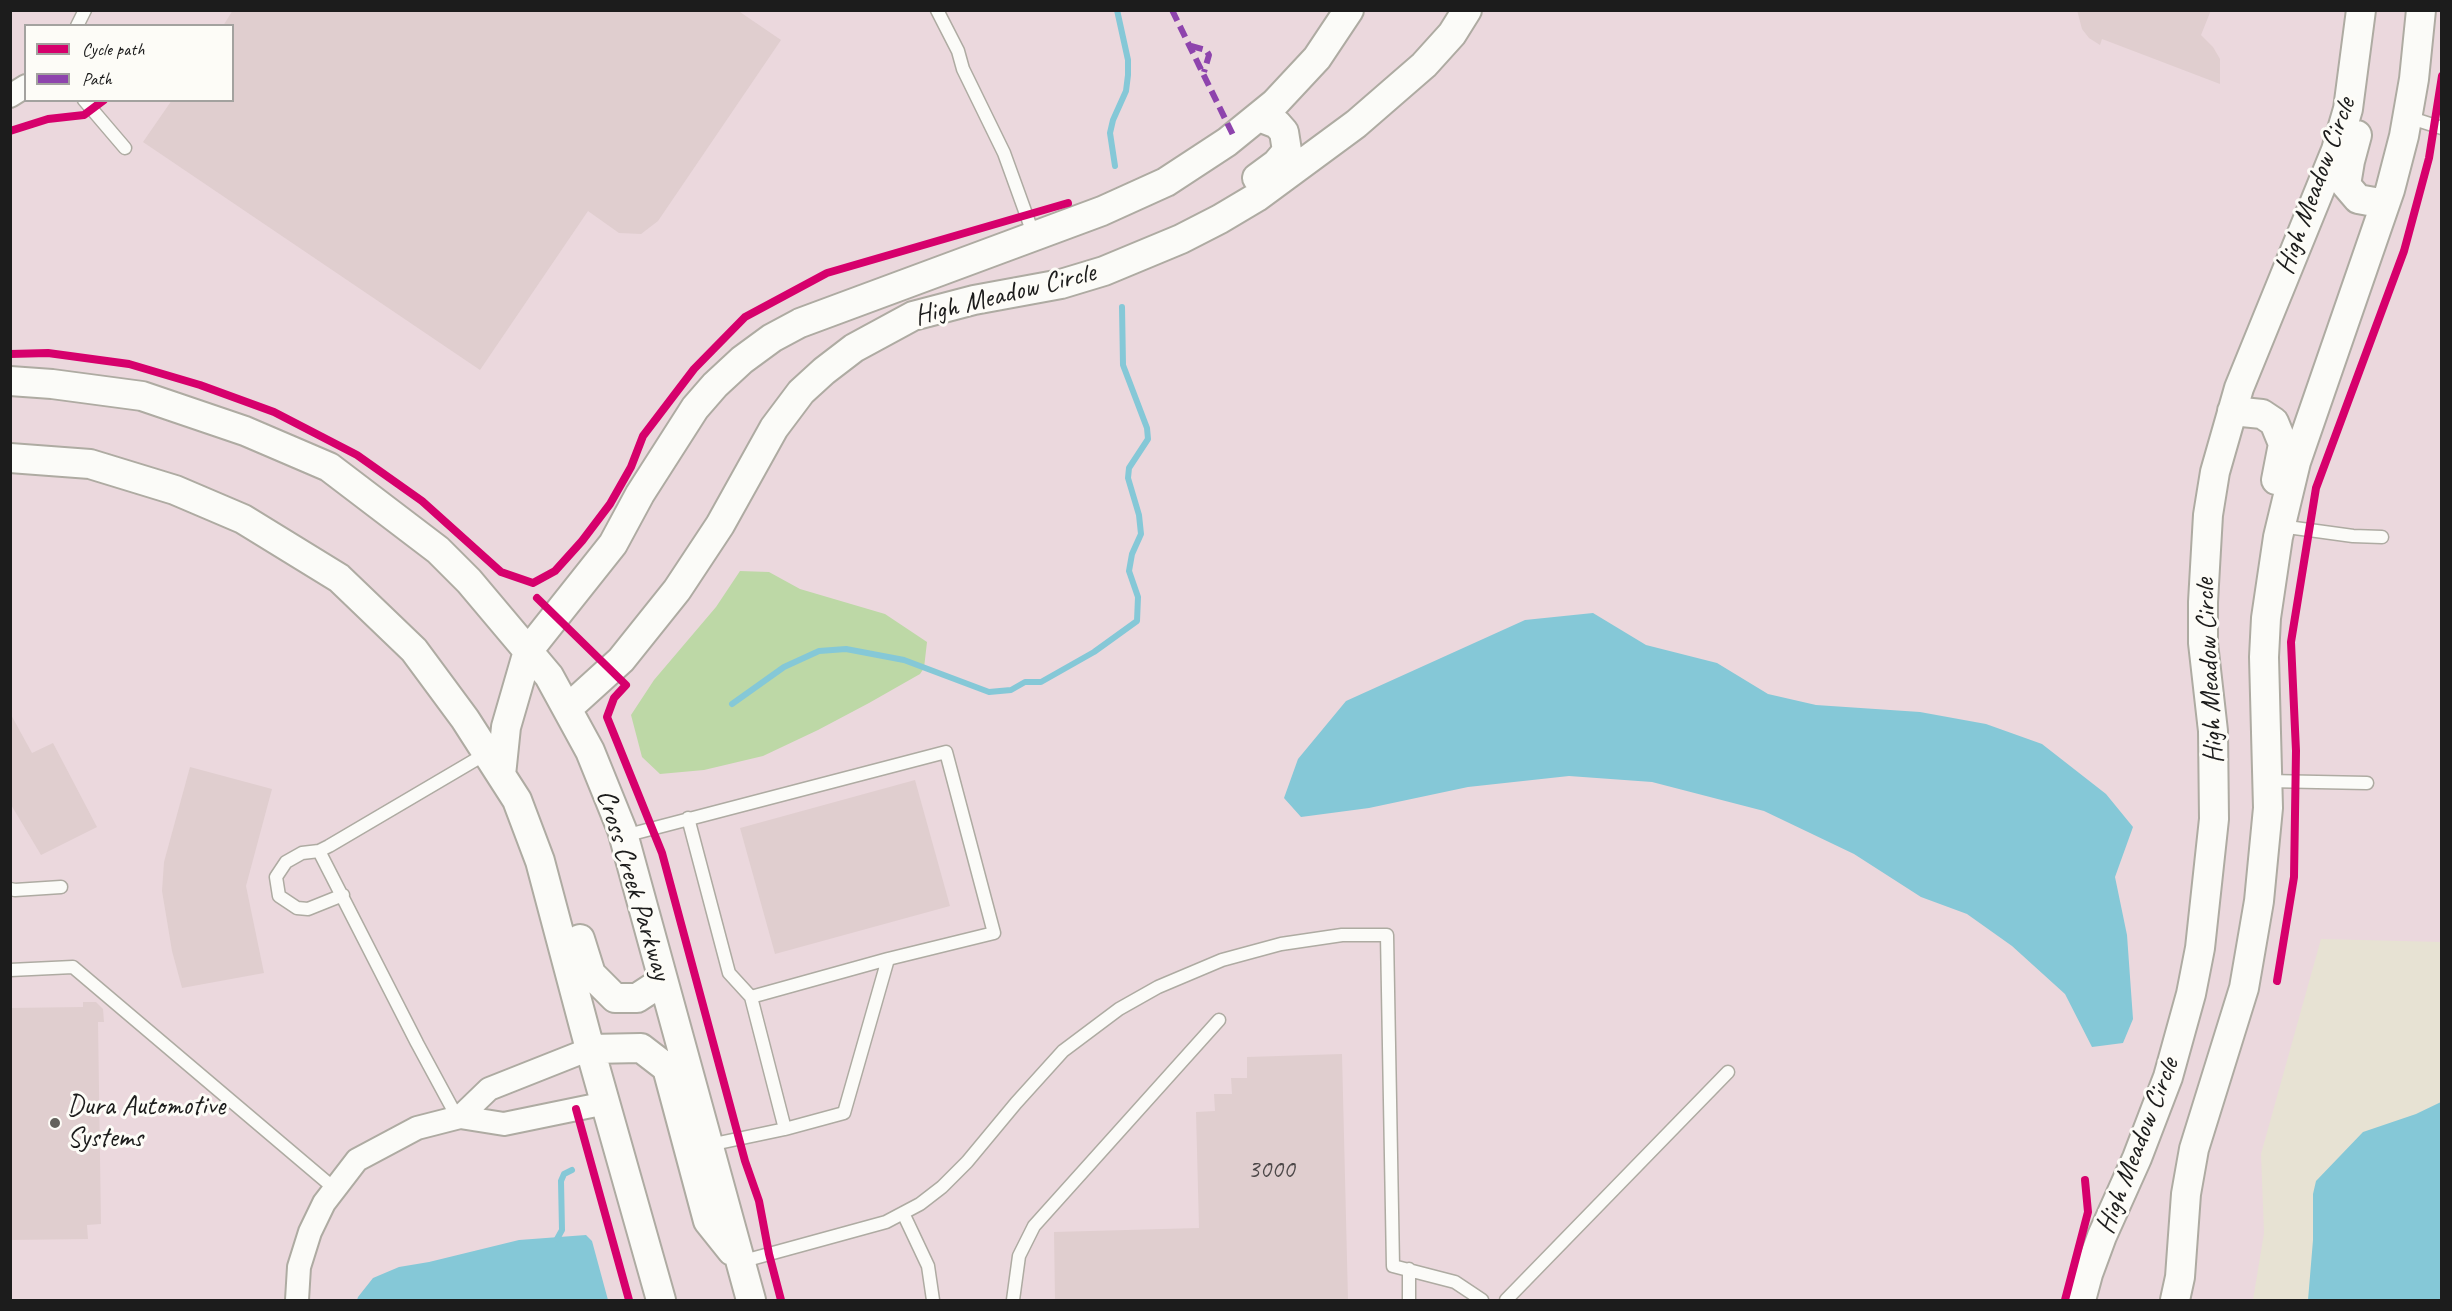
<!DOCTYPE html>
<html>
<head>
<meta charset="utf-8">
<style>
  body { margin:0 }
  #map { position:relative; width:2452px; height:1311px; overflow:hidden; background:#e7e2d3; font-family:Caveat,sans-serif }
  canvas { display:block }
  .frame { position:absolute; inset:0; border:12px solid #1c1c1c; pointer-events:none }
  .legend { position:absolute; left:24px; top:24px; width:210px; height:78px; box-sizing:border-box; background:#fdfcf7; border:2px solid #a3a29f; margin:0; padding:8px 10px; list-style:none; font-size:18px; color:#1c1c1c }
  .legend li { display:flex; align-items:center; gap:12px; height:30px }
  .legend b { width:30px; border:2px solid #a3a29f }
</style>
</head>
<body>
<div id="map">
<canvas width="2452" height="1311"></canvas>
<div class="frame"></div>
<ul class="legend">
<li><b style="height:8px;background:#d6006c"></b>Cycle path</li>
<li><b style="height:8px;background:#8e44ad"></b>Path</li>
</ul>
</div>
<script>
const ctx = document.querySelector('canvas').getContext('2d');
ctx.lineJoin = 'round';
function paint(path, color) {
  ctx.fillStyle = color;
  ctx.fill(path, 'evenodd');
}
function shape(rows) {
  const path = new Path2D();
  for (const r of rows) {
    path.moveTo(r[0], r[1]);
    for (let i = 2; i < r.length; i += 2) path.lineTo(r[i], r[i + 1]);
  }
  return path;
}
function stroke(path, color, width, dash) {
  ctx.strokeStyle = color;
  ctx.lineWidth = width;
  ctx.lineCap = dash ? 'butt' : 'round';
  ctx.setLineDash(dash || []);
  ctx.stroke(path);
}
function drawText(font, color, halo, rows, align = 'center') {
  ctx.font = font + ' Caveat,sans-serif';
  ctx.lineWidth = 6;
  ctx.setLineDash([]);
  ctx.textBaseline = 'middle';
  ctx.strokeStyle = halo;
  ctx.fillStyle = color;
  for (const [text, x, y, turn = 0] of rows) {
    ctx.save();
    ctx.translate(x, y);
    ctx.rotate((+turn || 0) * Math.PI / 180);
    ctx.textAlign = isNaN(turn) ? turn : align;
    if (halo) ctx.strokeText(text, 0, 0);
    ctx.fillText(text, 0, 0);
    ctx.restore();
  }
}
paint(shape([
  [10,11,2441,11,2441,942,2321,939,2261,1154,2264,1233,2253,1300,11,1300],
  [26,26,232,26,232,100,26,100]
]), '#ebd8dd');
paint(shape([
  [740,571,769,572,800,589,885,614,927,642,924,668,920,674,869,703,818,730,763,756,704,770,660,774,642,757,631,715,654,680,716,607]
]), '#bdd8a6');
paint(shape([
  [1593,613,1646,645,1717,663,1768,694,1816,705,1920,712,1986,724,2042,744,2106,794,2133,827,2115,877,2127,935,2133,1019,2123,1043,2092,1047,2065,994,2012,946,1967,914,1921,897,1854,854,1764,811,1652,782,1569,776,1468,787,1369,808,1301,817,1284,798,1298,759,1346,701,1525,620],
  [2441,1102,2441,1300,2308,1300,2313,1240,2313,1194,2316,1181,2363,1132,2416,1114],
  [586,1235,592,1241,608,1300,357,1300,358,1297,373,1278,399,1267,429,1262,519,1240]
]), '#85c8d7');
stroke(shape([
  [1115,166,1110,133,1113,120,1126,91,1128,75,1128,60,1117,10],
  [732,704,784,667,819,651,846,649,904,660,989,692,1011,690,1025,682,1041,682,1094,652,1137,621,1138,597,1129,571,1132,554,1141,534,1139,515,1128,478,1129,468,1148,439,1147,428,1123,365,1122,307],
  [557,1239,562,1230,561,1181,564,1174,572,1170]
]), '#85c8d7', 6);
paint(shape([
  [233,10,737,10,781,40,658,221,641,234,619,233,588,211,480,370,143,142,172,100,232,100,232,26,223,26],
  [2077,10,2211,10,2201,35,2213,47,2220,59,2220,84,2102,39,2100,45,2089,38,2082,29],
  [10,713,32,753,53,743,97,827,41,855,10,803],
  [190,767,272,789,246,886,264,973,182,988,172,951,162,891,164,862],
  [915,780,950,906,775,954,740,828],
  [83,1002,96,1002,103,1009,104,1022,98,1022,101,1224,87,1225,88,1239,10,1240,10,1008,83,1007],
  [1342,1054,1348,1300,1055,1300,1054,1232,1199,1228,1196,1112,1215,1111,1214,1094,1232,1094,1231,1078,1247,1078,1247,1057]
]), '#e0cecf');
const service = shape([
  [937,10,958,51,963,69,1004,153,1034,236],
  [77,26,85,10],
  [84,100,125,148],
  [2408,117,2442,128],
  [2280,526,2353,536,2382,537],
  [2268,781,2367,783],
  [688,818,729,973,751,997,785,1129],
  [624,836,946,752,994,933,888,959,844,1113,785,1129,709,1145],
  [319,851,417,1043,457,1117],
  [10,889,15,890,61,887],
  [343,895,308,909,297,908,279,896,276,877,286,862,302,853,319,851,329,846,487,753],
  [10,970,73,967,335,1189],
  [751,997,888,959],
  [903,1213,928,1266,933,1300],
  [740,1262,886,1222,920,1204,942,1187,967,1162,1016,1103,1063,1051,1119,1009,1158,987,1222,960,1281,944,1342,935,1387,935,1393,1266,1455,1282,1482,1300],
  [1409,1269,1409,1300],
  [1013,1300,1019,1256,1034,1226,1219,1020],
  [1506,1300,1728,1072]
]);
const minor = shape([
  [10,96,26,86],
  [460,1117,489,1089,590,1049],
  [297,1300,299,1267,310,1232,324,1203,357,1160,417,1128,460,1117,504,1124,606,1103]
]);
const tertiary = shape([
  [2357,135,2350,161,2346,185,2358,199,2385,204],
  [1257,178,1276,164,1287,151,1284,132,1277,124,1259,117],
  [10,381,52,384,142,396,245,431,329,467,438,550,469,581,549,676,590,751,622,830,751,1300],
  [2232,411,2262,414,2274,422,2283,444,2276,480],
  [10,458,90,464,175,490,243,519,339,578,414,650,465,719,517,800,540,861,590,1049,661,1300],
  [567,709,621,660,677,590,720,525,774,428,801,392,824,371,854,348,913,316,974,300,1061,284,1104,271,1181,239,1220,219,1257,197,1356,124,1424,65,1452,34,1467,10],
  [501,775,506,727,528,651,613,544,640,494,695,408,715,385,742,360,772,338,800,323,1102,211,1166,182,1227,142,1275,103,1317,58,1349,10],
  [580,939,591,974,615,998,637,998,663,981],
  [590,1049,641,1048,667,1068,708,1221,732,1251],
  [2081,1300,2088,1274,2102,1236,2137,1158,2168,1077,2191,994,2200,948,2214,819,2213,731,2203,643,2203,602,2208,515,2215,472,2239,388,2336,150,2348,109,2361,10],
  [2175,1300,2180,1277,2186,1194,2194,1149,2244,988,2259,901,2268,808,2264,657,2266,618,2278,537,2296,462,2390,190,2404,136,2414,79,2421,10]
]);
stroke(service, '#aeaba2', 15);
stroke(minor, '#aeaba2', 26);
stroke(tertiary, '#aeaba2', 32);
stroke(service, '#fbfbf8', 12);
stroke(minor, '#fbfbf8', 22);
stroke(tertiary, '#fbfbf8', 28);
stroke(shape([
  [1172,10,1234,137],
  [1191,46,1206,50,1209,55,1204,72]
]), '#8e44ad', 6, [12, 6]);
stroke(shape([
  [10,131,48,119,84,115,104,100],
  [10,354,48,353,129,364,200,385,274,412,357,455,422,501,501,572,533,583,555,571,582,541,610,504,631,467,643,436,694,369,745,317,827,273,1068,203],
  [537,598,626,685,614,698,607,717,662,853,745,1161,759,1201,769,1254,781,1300],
  [2277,981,2294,877,2296,751,2291,642,2316,488,2404,251,2429,158,2442,76],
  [576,1109,629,1300],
  [2065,1300,2088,1212,2085,1180]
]), '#d6006c', 8);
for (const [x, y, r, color] of [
  [55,1123,6,"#63615c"]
]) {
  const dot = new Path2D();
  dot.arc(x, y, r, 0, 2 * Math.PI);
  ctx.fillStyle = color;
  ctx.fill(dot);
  stroke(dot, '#fdfcf7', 2);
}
drawText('26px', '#4d4849', null, [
  ["3000",1271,1170]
]);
drawText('28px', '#1c1c1c', '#fdfcf7', [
  ["High Meadow Circle",2316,186,-70],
  ["High Meadow Circle",1005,295,-14],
  ["High Meadow Circle",2210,671,-93],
  ["Cross Creek Parkway",633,885,73],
  ["High Meadow Circle",2138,1146,-69]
]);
drawText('28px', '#1c1c1c', '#fdfcf7', [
  ["Dura Automotive",67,1107],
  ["Systems",67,1139]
], 'left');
</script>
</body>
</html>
